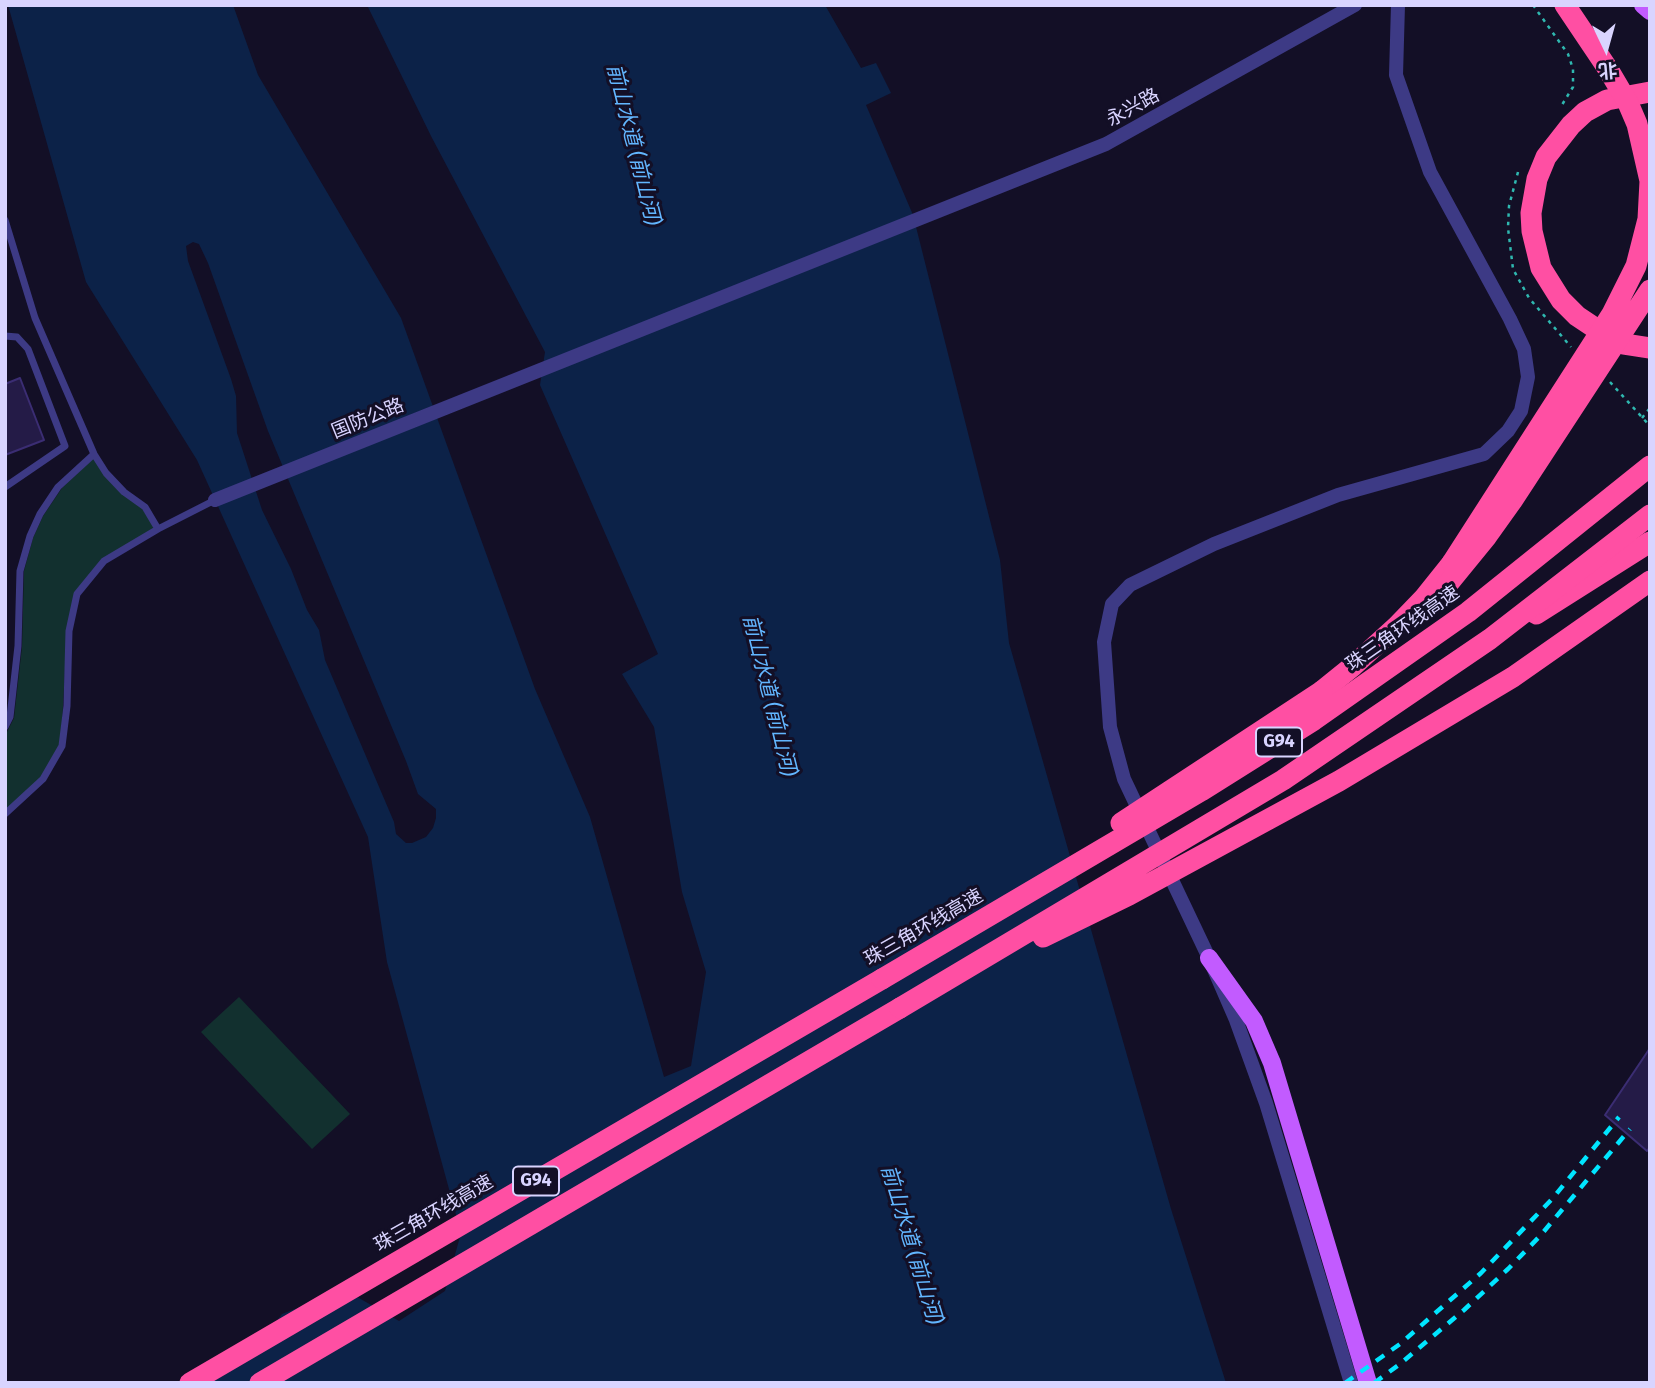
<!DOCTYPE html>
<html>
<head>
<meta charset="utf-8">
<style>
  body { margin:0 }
  #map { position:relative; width:1655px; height:1388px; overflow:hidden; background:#130f26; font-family:"Fira Sans","Noto Sans SC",sans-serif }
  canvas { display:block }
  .frame { position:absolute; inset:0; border:7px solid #d9d4ff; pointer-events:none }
  .north { position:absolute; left:1571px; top:14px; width:70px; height:70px; -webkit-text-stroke:5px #130f26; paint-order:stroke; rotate:175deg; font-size:19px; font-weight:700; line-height:28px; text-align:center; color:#d9d4ff }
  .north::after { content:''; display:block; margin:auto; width:24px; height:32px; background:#d9d4ff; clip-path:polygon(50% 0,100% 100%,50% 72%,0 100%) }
</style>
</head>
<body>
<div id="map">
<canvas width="1655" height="1388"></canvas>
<div class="frame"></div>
<div class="north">北</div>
</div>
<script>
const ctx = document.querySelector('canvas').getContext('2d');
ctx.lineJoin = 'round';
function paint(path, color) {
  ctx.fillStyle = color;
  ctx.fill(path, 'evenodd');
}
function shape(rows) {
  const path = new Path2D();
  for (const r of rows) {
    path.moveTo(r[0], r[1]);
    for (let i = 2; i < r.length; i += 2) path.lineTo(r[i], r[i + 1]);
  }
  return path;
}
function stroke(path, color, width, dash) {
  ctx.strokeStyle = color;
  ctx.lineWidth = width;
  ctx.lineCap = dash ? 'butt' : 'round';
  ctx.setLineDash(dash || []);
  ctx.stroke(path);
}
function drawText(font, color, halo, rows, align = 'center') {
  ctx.font = font + ' "Fira Sans","Noto Sans SC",sans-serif';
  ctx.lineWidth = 6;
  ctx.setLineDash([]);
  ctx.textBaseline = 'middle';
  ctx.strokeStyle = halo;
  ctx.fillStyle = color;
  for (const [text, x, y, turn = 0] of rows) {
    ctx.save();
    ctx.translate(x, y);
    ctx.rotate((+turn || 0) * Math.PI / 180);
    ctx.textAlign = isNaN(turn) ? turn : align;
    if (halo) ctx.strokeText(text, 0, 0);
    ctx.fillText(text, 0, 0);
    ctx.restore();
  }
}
paint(shape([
  [94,458,142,508,155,528,102,559,75,593,67,630,61,745,42,779,5,812,5,736,14,718,22,647,24,571,33,538,43,516,62,488],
  [239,997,350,1114,312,1149,201,1032]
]), '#12302f');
paint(shape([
  [8,5,233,5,258,75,401,318,535,689,590,817,664,1077,691,1066,706,972,682,892,654,727,622,674,658,654,540,385,545,352,431,136,367,5,825,5,861,68,876,63,891,93,866,105,913,215,1000,560,1009,643,1171,1209,1226,1383,210,1383,245,1362,282,1314,345,1290,399,1321,445,1291,461,1233,387,962,368,837,197,460,86,282],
  [193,242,199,244,208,263,268,431,406,761,418,794,436,809,436,818,433,828,426,837,412,843,406,843,396,834,394,822,325,660,319,630,307,610,291,569,262,510,237,433,236,396,231,379,188,261,186,246]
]), '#0c2248');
const building = shape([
  [20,378,44,440,5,455,5,384,20,378],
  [1650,1048,1650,1147,1647,1151,1605,1115,1650,1048]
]);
paint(building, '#241b47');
stroke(building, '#3b2d73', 2);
stroke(shape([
  [1533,5,1568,54,1573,69,1573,87,1560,108],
  [1518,172,1509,206,1508,228,1513,269,1529,298,1571,347],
  [1610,382,1650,426],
  [1642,418,1650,408]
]), '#2fb8b0', 2.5, [3.5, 5]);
stroke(shape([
  [5,220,35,318,94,454,106,473,124,492,145,507,158,529],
  [5,336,17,337,28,349,65,446,5,487],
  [5,727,10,717,18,646,20,571,30,536,40,514,58,487,94,454],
  [5,814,43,779,62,746,67,706,69,631,77,594,104,561,158,529,215,500]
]), '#3d3a85', 7);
stroke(shape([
  [215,500,1106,144,1355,5],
  [1351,1383,1266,1103,1236,1020,1209,958,1124,779,1110,727,1104,642,1112,604,1130,585,1214,544,1338,495,1484,454,1508,431,1521,411,1528,377,1524,349,1510,319,1430,172,1396,75,1398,5]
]), '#3d3a85', 14);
stroke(shape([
  [1643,5,1650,11],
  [1209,958,1254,1021,1272,1063,1368,1383]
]), '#c25bff', 18);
stroke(shape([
  [1650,92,1607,100,1585,112,1571,125,1546,157,1537,179,1531,213,1532,231,1541,268,1561,300,1577,316,1610,338,1624,344,1650,348],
  [1536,614,1650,542],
  [1322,691,1353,666,1397,626,1424,598,1452,563],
  [190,1383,882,979],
  [260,1383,900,1008]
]), '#ff4fa3', 21);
stroke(shape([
  [1345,1383,1400,1344,1481,1273,1553,1198,1619,1117],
  [1374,1383,1400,1364,1464,1310,1508,1269,1540,1236,1630,1129]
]), '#00e5ff', 4.5, [10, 9]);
stroke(shape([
  [1452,563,1612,314,1636,266,1648,219,1650,181,1637,124,1628,103,1608,69,1565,5],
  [1447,585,1487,536,1512,501,1650,290],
  [1121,823,1322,691],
  [1043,937,1129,895,1339,781,1513,677,1650,581],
  [882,979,1201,791,1314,720,1468,612,1650,466],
  [900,1008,1283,780,1490,639,1650,515]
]), '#ff4fa3', 21);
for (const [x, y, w] of [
  [1279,742,46],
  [536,1181,46]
]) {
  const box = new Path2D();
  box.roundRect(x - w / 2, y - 14.5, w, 29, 5);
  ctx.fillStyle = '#130f26';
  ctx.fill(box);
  stroke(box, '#d9d4ff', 2);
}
drawText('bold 18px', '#d9d4ff', null, [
  ["G94",1279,742],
  ["G94",536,1181]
]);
drawText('19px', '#d9d4ff', '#130f26', [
  ["永兴路",1133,108,-29],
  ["国防公路",368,419,-22],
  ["珠三角环线高速",1403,629,-35],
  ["珠三角环线高速",924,928,-30],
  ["珠三角环线高速",434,1214,-30]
]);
drawText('italic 21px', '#62b6ff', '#130f26', [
  ["前山水道 (前山河)",633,145,76],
  ["前山水道 (前山河)",769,696,76],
  ["前山水道 (前山河)",911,1245,73]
]);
</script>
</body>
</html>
